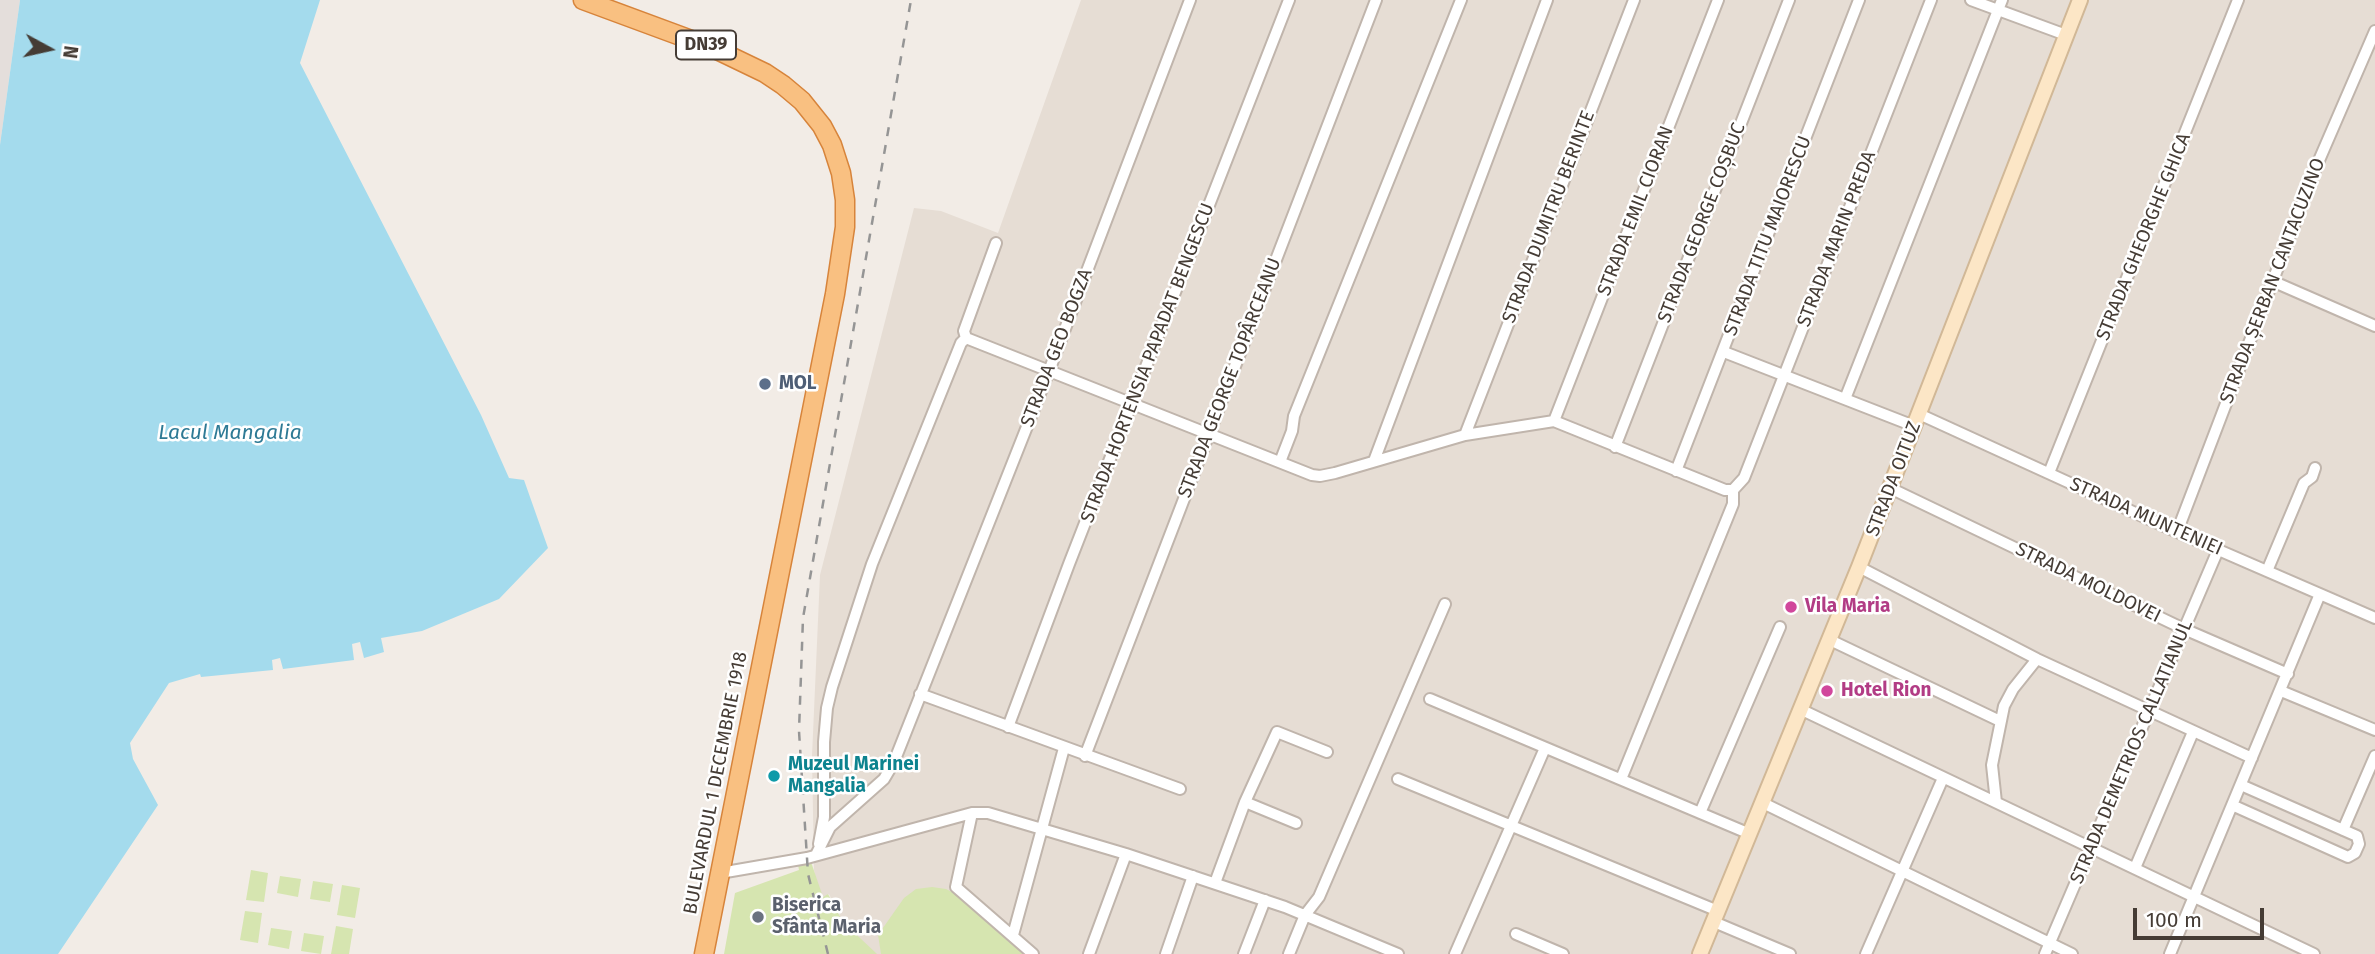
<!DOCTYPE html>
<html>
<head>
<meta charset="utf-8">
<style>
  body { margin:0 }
  #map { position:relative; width:2375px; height:954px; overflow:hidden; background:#f2ece6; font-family:"Fira Sans",sans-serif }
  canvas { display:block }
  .north { position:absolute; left:14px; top:14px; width:70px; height:70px; -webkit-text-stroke:5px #fff; paint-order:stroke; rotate:98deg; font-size:19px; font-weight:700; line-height:28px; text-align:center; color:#453c35 }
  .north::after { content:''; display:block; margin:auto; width:24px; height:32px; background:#453c35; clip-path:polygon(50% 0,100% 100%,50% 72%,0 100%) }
  .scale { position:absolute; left:2133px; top:908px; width:131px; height:32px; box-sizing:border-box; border:4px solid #453c35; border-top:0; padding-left:9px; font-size:21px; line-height:24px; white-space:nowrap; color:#453c35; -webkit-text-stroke:5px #fff; paint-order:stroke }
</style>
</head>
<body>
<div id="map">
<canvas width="2375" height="954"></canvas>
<div class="north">N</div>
<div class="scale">100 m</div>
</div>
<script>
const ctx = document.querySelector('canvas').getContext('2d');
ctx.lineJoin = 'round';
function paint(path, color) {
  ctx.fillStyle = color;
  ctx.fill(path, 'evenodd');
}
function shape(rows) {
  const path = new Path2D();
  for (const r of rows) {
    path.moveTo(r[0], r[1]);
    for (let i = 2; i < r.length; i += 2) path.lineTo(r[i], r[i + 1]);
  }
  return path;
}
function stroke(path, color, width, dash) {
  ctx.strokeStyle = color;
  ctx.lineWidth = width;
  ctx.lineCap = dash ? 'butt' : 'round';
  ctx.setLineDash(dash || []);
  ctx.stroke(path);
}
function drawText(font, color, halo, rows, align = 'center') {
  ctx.font = font + ' "Fira Sans",sans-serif';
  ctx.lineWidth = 5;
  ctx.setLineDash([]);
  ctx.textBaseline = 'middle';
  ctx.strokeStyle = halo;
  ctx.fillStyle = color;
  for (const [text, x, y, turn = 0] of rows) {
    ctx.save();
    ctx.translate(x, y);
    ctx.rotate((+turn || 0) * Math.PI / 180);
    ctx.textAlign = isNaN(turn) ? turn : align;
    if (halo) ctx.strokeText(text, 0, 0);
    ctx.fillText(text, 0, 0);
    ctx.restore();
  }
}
paint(shape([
  [1081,0,2375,0,2375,954,872,954,843,922,829,894,819,900,814,870,812,756,820,575,914,208,941,211,998,233]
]), '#e6ddd4');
paint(shape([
  [0,0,20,0,0,145]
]), '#e4dedb');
paint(shape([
  [811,862,823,897,828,894,843,922,877,954,724,954,735,893,799,870,798,865],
  [251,870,268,873,264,902,246,900],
  [280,876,301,879,298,897,277,893],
  [313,881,333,884,330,902,310,899],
  [342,885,360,888,355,918,337,915],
  [932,887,946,889,960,896,1027,954,881,954,878,935,904,898,916,889],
  [245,911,262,913,258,943,240,940],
  [336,926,353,929,349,954,331,954],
  [271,928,292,931,289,949,268,945],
  [304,933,324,936,321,954,301,951]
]), '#d6e5b0');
paint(shape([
  [20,0,320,0,300,63,481,415,509,478,524,480,548,548,499,599,422,631,381,638,384,652,364,658,360,642,352,644,354,660,283,669,280,658,272,660,273,670,201,677,200,674,169,683,130,743,133,759,158,805,58,954,0,954,0,145]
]), '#a4dbed');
const minor = shape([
  [1971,0,2066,35],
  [2272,281,2375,326],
  [966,338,964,331,996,243],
  [1724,352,1914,426],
  [1845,399,2002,0],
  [1919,414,2177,532,2375,618],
  [1554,421,1718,0],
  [1465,435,1634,0],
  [1615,447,1789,0],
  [1374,461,1547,0],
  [1280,462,1292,431,1294,416,1461,0],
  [1676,471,1859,0],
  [2049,473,2238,0],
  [1890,488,2184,629,2288,674],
  [2177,532,2317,165,2375,31],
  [1859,567,2037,659,2252,758],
  [2267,571,2304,483,2312,477,2315,468],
  [1830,640,2000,721],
  [2281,691,2375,730],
  [920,694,1180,789],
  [1430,699,1750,834],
  [1802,710,2314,954],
  [1008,727,1069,564,1289,0],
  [1085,756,1376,0],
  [1398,779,1718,911],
  [1621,779,1733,504,1733,490],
  [1245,802,1296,823],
  [1996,802,1992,765,2004,706,2013,689,2037,659],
  [1763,803,2072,954],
  [2232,805,2348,857,2355,853,2359,844,2357,836,2241,785],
  [972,813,956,887,1033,954],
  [1700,813,1780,627],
  [2343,830,2375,756],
  [819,844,824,817,824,742,827,708,832,687,872,564,961,343,966,338,1312,475,1320,476,1335,473,1465,435,1554,421,1725,490,1733,490,1744,478,1931,0],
  [816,855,830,827,884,779,894,762,1049,371,1190,0],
  [2135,868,2193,732],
  [720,873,807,858,972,813,988,813,1126,854,1285,907,1398,954],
  [1215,883,1245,802,1277,732,1327,752],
  [1714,922,1790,954],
  [1516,934,1563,954],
  [1013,935,1064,748],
  [1089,954,1126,854],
  [1166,954,1193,876],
  [1244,954,1265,900],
  [1289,954,1305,915,1319,897,1445,604],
  [1455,954,1545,748],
  [1866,954,1943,778],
  [2045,954,2218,550],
  [2170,954,2320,594]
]);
const secondary = shape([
  [1700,954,1859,567,2080,0]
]);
const trunk = shape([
  [583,0,713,48,765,73,783,85,802,101,822,126,832,145,841,173,845,200,845,227,835,294,704,954]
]);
stroke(minor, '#c0b5ac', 14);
stroke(secondary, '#d1b897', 18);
stroke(trunk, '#d7843b', 21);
stroke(minor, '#fff', 10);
stroke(secondary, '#fce6c6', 14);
stroke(trunk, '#f9c081', 18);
stroke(shape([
  [828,954,808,874,807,858,799,731,803,618,911,0]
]), '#959595', 2.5, [9, 9]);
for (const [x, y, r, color] of [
  [765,384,7,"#5c6f8a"],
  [1791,607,7,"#d1479c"],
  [1827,691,7,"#d1479c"],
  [774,776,7,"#0f9aa8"],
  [758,917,7,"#6b7280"]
]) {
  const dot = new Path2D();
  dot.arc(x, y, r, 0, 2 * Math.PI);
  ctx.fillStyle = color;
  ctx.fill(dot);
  stroke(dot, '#fff', 2.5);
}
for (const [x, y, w] of [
  [706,45,60]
]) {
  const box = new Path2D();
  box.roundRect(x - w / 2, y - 14.5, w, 29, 5);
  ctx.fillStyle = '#fff';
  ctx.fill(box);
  stroke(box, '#453c35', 2);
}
drawText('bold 18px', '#453c35', null, [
  ["DN39",706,45]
]);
drawText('19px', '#453c35', '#fff', [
  ["STRADA EMIL CIORAN",1636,211,-69],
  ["STRADA DUMITRU BERINTE",1549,217,-69],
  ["STRADA GEORGE COȘBUC",1702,223,-69],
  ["STRADA TITU MAIORESCU",1768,236,-69],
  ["STRADA GHEORGHE GHICA",2144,237,-68],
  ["STRADA MARIN PREDA",1837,239,-69],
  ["STRADA ȘERBAN CANTACUZINO",2273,281,-69],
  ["STRADA GEO BOGZA",1057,348,-69],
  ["STRADA HORTENSIA PAPADAT BENGESCU",1148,363,-69],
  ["STRADA GEORGE TOPÂRCEANU",1230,378,-69],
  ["STRADA OITUZ",1894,479,-69],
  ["STRADA MUNTENIEI",2146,517,24],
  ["STRADA MOLDOVEI",2088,583,26],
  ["STRADA DEMETRIOS CALLATIANUL",2132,752,-67],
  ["BULEVARDUL 1 DECEMBRIE 1918",716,783,-79]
]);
drawText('bold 19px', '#4e5e75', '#fff', [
  ["MOL",779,384]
], 'left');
drawText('bold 19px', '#b23c85', '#fff', [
  ["Vila Maria",1805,607],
  ["Hotel Rion",1841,691]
], 'left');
drawText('bold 19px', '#0d838f', '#fff', [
  ["Muzeul Marinei",788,765],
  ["Mangalia",788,787]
], 'left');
drawText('bold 19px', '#5b616d', '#fff', [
  ["Biserica",772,906],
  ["Sfânta Maria",772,928]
], 'left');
drawText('italic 21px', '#2e7a95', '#fff', [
  ["Lacul Mangalia",230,433]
]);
</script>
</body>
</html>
